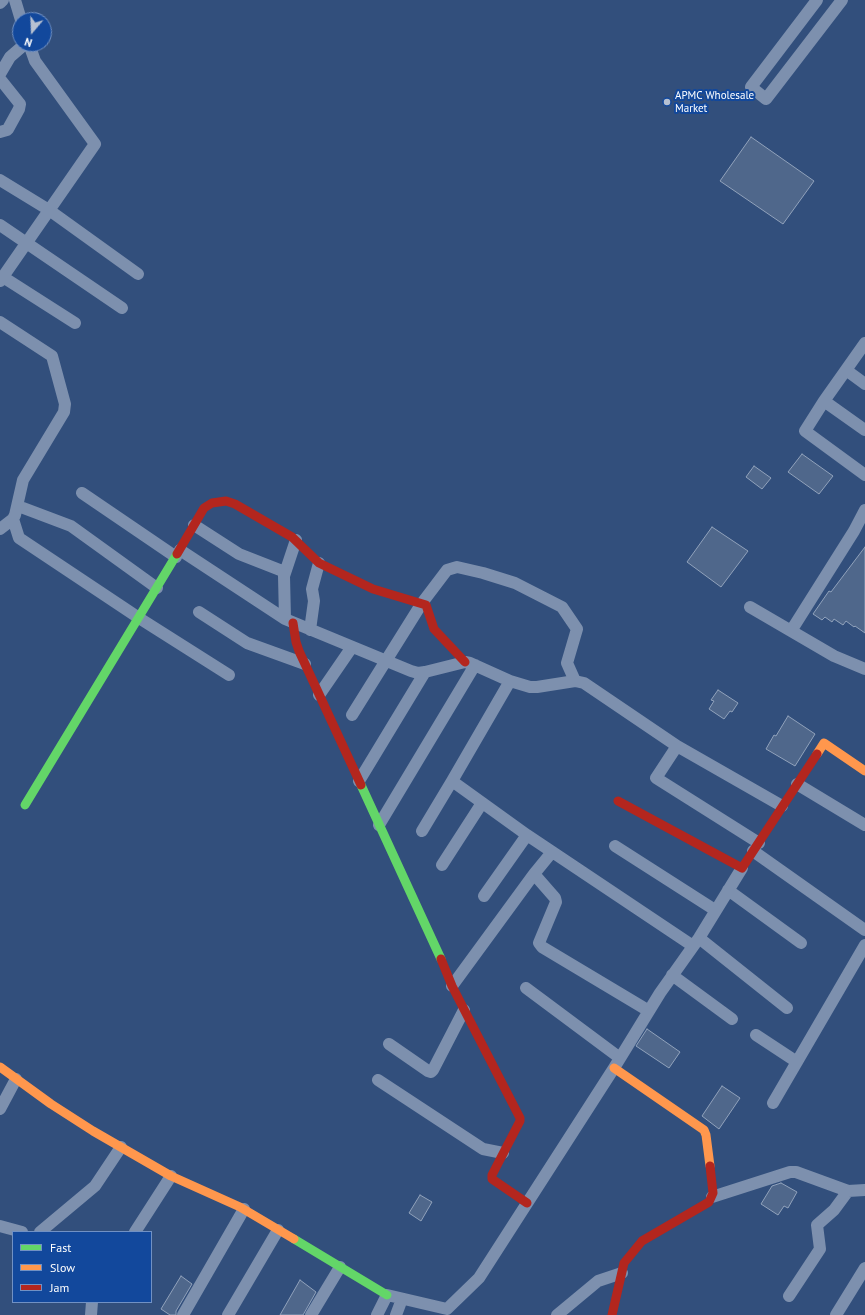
<!DOCTYPE html>
<html>
<head>
<meta charset="utf-8">
<style>
  body { margin:0 }
  #map { position:relative; width:865px; height:1315px; overflow:hidden; background:#324f7c; font-family:"PT Sans",sans-serif }
  canvas { display:block }
  .legend { position:absolute; left:12px; top:1231px; width:140px; height:72px; box-sizing:border-box; background:#12489c; border:1px solid #7191c4; margin:0; padding:5px 7px; list-style:none; font-size:12px; color:#fff }
  .legend li { display:flex; align-items:center; gap:8px; height:20px }
  .legend b { width:20px; border:1px solid #7191c4 }
  .north { position:absolute; left:12px; top:12px; width:40px; height:40px; box-sizing:border-box; background:#12489c; border:1px solid #7191c4; border-radius:50%; rotate:199deg; font-size:11px; font-weight:700; line-height:16px; text-align:center; color:#fff }
  .north::after { content:''; display:block; margin:auto; width:14px; height:18px; background:#b7c1d1; clip-path:polygon(50% 0,100% 100%,50% 72%,0 100%) }
</style>
</head>
<body>
<div id="map">
<canvas width="865" height="1315"></canvas>
<ul class="legend">
<li><b style="height:5px;background:#63d668"></b>Fast</li>
<li><b style="height:5px;background:#ff974d"></b>Slow</li>
<li><b style="height:5px;background:#b3261e"></b>Jam</li>
</ul>
<div class="north">N</div>
</div>
<script>
const ctx = document.querySelector('canvas').getContext('2d');
ctx.lineJoin = 'round';
function paint(path, color) {
  ctx.fillStyle = color;
  ctx.fill(path, 'evenodd');
}
function shape(rows) {
  const path = new Path2D();
  for (const r of rows) {
    path.moveTo(r[0], r[1]);
    for (let i = 2; i < r.length; i += 2) path.lineTo(r[i], r[i + 1]);
  }
  return path;
}
function stroke(path, color, width, dash) {
  ctx.strokeStyle = color;
  ctx.lineWidth = width;
  ctx.lineCap = dash ? 'butt' : 'round';
  ctx.setLineDash(dash || []);
  ctx.stroke(path);
}
function drawText(font, color, halo, rows, align = 'center') {
  ctx.font = font + ' "PT Sans",sans-serif';
  ctx.lineWidth = 4;
  ctx.setLineDash([]);
  ctx.textBaseline = 'middle';
  ctx.strokeStyle = halo;
  ctx.fillStyle = color;
  for (const [text, x, y, turn = 0] of rows) {
    ctx.save();
    ctx.translate(x, y);
    ctx.rotate((+turn || 0) * Math.PI / 180);
    ctx.textAlign = isNaN(turn) ? turn : align;
    if (halo) ctx.strokeText(text, 0, 0);
    ctx.fillText(text, 0, 0);
    ctx.restore();
  }
}
const building = shape([
  [751,137,814,181,783,224,720,181,751,137],
  [802,454,833,476,819,494,788,472,802,454],
  [754,466,771,478,762,489,746,477,754,466],
  [712,527,748,551,721,587,687,562,712,527],
  [865,547,865,633,855,626,854,627,846,621,843,625,834,619,832,622,825,617,822,620,813,614,829,591,831,592,865,547],
  [718,690,738,703,732,712,730,711,724,719,709,709,714,701,711,700,718,690],
  [788,716,815,734,795,766,766,749,774,735,776,736,788,716],
  [647,1029,680,1052,669,1068,636,1046,647,1029],
  [722,1086,740,1098,719,1129,702,1116,722,1086],
  [781,1183,797,1192,788,1208,784,1206,778,1215,761,1204,772,1186,781,1183],
  [420,1195,432,1202,421,1221,409,1213,420,1195],
  [181,1276,192,1284,176,1311,176,1315,170,1315,161,1309,181,1276],
  [300,1280,316,1292,303,1315,280,1315,300,1280]
]);
paint(building, '#4f678b');
stroke(building, '#91a2bb', 1);
stroke(shape([
  [15,0,21,20],
  [817,0,751,87,766,99,842,0],
  [0,3,3,0],
  [0,74,10,57,25,44],
  [0,79,20,104,19,109,8,129,7,130,0,132],
  [0,180,49,210,138,274],
  [0,225,122,308],
  [3,277,75,323],
  [0,281,95,144,35,61,29,44],
  [0,322,52,356,65,404,64,412,23,480,15,515,13,519,0,529],
  [865,343,824,401,805,431,865,475],
  [846,370,865,384],
  [824,401,865,430],
  [82,493,176,557],
  [18,506,71,526,157,588],
  [13,519,19,538,139,618,229,675],
  [194,525,239,554,285,572],
  [180,550,285,619,411,671,418,673,425,672,465,662,470,663,510,681,530,687,537,687,575,681,584,683,677,746],
  [750,607,834,656,865,669],
  [199,612,247,643,305,664],
  [285,619,284,576,296,540],
  [310,630,314,601,312,589,319,563],
  [791,631,854,531,865,510],
  [319,695,352,647],
  [352,715,422,603,447,570,457,567,483,573,515,583,562,607,577,629,567,663,575,681],
  [359,781,425,672],
  [452,781,527,835,693,946],
  [797,784,865,825],
  [379,825,475,665],
  [422,831,452,781,510,681],
  [759,843,656,778,677,746,782,806],
  [615,846,715,910],
  [753,851,865,930],
  [442,865,482,803],
  [534,874,555,898,556,902,541,938,539,943,542,947,649,1011],
  [728,890,801,943],
  [484,896,527,835],
  [699,938,787,1008],
  [672,975,732,1019],
  [452,986,534,874,552,852],
  [526,988,620,1058],
  [756,1035,797,1062],
  [389,1044,428,1071,431,1072,433,1070,464,1010],
  [378,1080,483,1149,503,1153],
  [773,1103,865,945],
  [0,1109,16,1079],
  [712,1197,790,1172,796,1172,848,1191,865,1190],
  [0,1226,22,1232],
  [40,1232,95,1186,121,1147],
  [135,1232,171,1176],
  [789,1296,820,1249,817,1225,834,1210,848,1191],
  [91,1315,92,1302],
  [183,1315,244,1209],
  [228,1315,278,1230],
  [311,1315,340,1267],
  [377,1315,387,1295,447,1309,479,1278,614,1068,660,993,699,938,742,868],
  [396,1315,402,1299],
  [557,1315,598,1281,622,1273],
  [836,1315,865,1268]
]), '#7d90ae', 12);
stroke(shape([
  [361,785,441,959],
  [25,805,177,554],
  [294,1239,387,1295]
]), '#63d668', 9);
stroke(shape([
  [817,754,824,743,865,771],
  [0,1067,51,1104,93,1131,171,1176,240,1207,294,1239],
  [614,1068,704,1130,706,1135,710,1166]
]), '#ff974d', 9);
stroke(shape([
  [177,554,204,508,212,503,226,501,235,504,292,537,319,563,373,589,426,605,434,629,465,662],
  [293,623,296,642,299,651,361,785],
  [618,801,742,868,817,754],
  [441,959,452,986,520,1118,520,1121,492,1175,492,1179,527,1203],
  [612,1315,624,1263,642,1241,709,1202,713,1193,710,1166]
]), '#b3261e', 9);
for (const [x, y, r, color] of [
  [667,102,4,"#b7c1d1"]
]) {
  const dot = new Path2D();
  dot.arc(x, y, r, 0, 2 * Math.PI);
  ctx.fillStyle = color;
  ctx.fill(dot);
  stroke(dot, '#12489c', 1.5);
}
drawText('11px', '#fff', '#12489c', [
  ["APMC Wholesale",675,96],
  ["Market",675,109]
], 'left');
</script>
</body>
</html>
